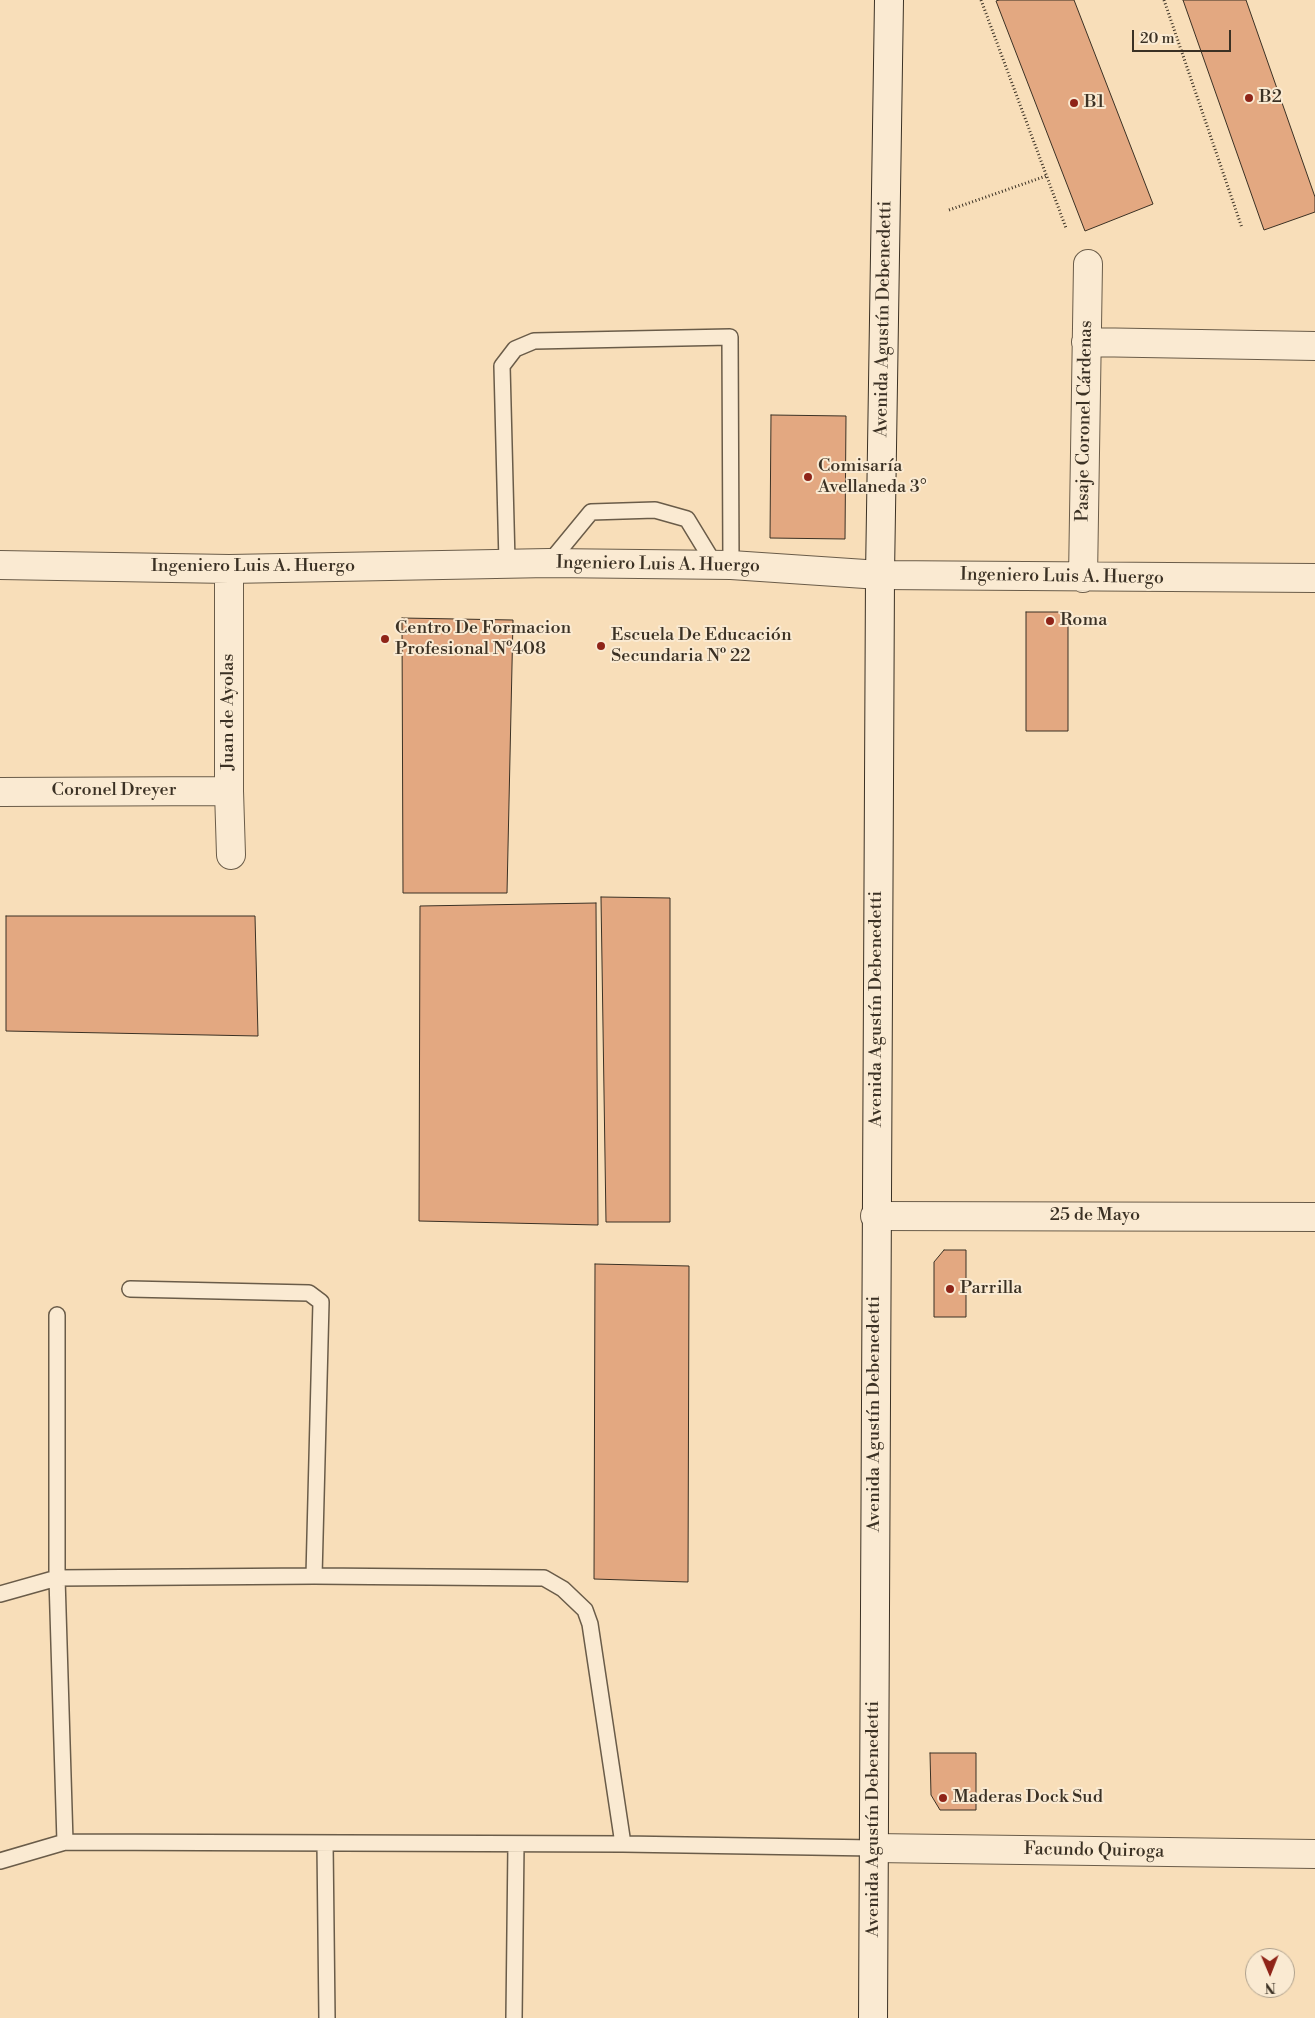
<!DOCTYPE html>
<html>
<head>
<meta charset="utf-8">
<style>
  body { margin:0 }
  #map { position:relative; width:1315px; height:2018px; overflow:hidden; background:#f8deb9; font-family:"Libre Bodoni",serif }
  canvas { display:block }
  .north { position:absolute; left:1245px; top:1948px; width:50px; height:50px; box-sizing:border-box; background:#faead2; border:1px solid #aea08c; border-radius:50%; rotate:179deg; font-size:14px; font-weight:700; line-height:20px; text-align:center; color:#3b3124 }
  .north::after { content:''; display:block; margin:auto; width:18px; height:22px; background:#8f2418; clip-path:polygon(50% 0,100% 100%,50% 72%,0 100%) }
  .scale { position:absolute; left:1132px; top:30px; width:99px; height:22px; box-sizing:border-box; border:2px solid #3b3124; border-top:0; padding-left:6px; font-size:15px; line-height:18px; white-space:nowrap; color:#3b3124; -webkit-text-stroke:4px #faead2; paint-order:stroke }
</style>
</head>
<body>
<div id="map">
<canvas width="1315" height="2018"></canvas>
<div class="north">N</div>
<div class="scale">20 m</div>
</div>
<script>
const ctx = document.querySelector('canvas').getContext('2d');
ctx.lineJoin = 'round';
function paint(path, color) {
  ctx.fillStyle = color;
  ctx.fill(path, 'evenodd');
}
function shape(rows) {
  const path = new Path2D();
  for (const r of rows) {
    path.moveTo(r[0], r[1]);
    for (let i = 2; i < r.length; i += 2) path.lineTo(r[i], r[i + 1]);
  }
  return path;
}
function stroke(path, color, width, dash) {
  ctx.strokeStyle = color;
  ctx.lineWidth = width;
  ctx.lineCap = dash ? 'butt' : 'round';
  ctx.setLineDash(dash || []);
  ctx.stroke(path);
}
function drawText(font, color, halo, rows, align = 'center') {
  ctx.font = font + ' "Libre Bodoni",serif';
  ctx.lineWidth = 4;
  ctx.setLineDash([]);
  ctx.textBaseline = 'middle';
  ctx.strokeStyle = halo;
  ctx.fillStyle = color;
  for (const [text, x, y, turn = 0] of rows) {
    ctx.save();
    ctx.translate(x, y);
    ctx.rotate((+turn || 0) * Math.PI / 180);
    ctx.textAlign = isNaN(turn) ? turn : align;
    if (halo) ctx.strokeText(text, 0, 0);
    ctx.fillText(text, 0, 0);
    ctx.restore();
  }
}
const building = shape([
  [999,0,1074,0,1153,204,1085,231,996,1,999,0],
  [1183,0,1246,0,1315,197,1315,212,1264,230,1183,0],
  [771,415,846,416,845,539,770,538,771,415],
  [1026,612,1068,612,1068,731,1026,731,1026,612],
  [402,618,513,620,507,893,403,893,402,618],
  [601,897,670,898,670,1222,606,1222,601,897],
  [596,903,598,1225,419,1221,420,906,596,903],
  [6,916,255,916,258,1036,6,1031,6,916],
  [944,1250,966,1250,966,1317,934,1317,934,1262,944,1250],
  [595,1264,689,1266,688,1582,594,1579,595,1264],
  [930,1753,976,1753,976,1810,940,1810,931,1795,930,1753]
]);
paint(building, '#e3a881');
stroke(building, '#3b3124', 1);
const service = shape([
  [507,562,502,366,515,349,534,341,730,337,731,565],
  [549,563,591,512,655,510,687,519,715,565],
  [130,1289,309,1293,321,1302,314,1576],
  [57,1315,57,1578,65,1842,623,1844,874,1848],
  [0,1594,57,1578,314,1576,544,1578,563,1589,585,1610,590,1624,623,1844],
  [325,1843,327,2018],
  [0,1861,65,1842],
  [514,2018,516,1844]
]);
const minor = shape([
  [1086,342,1315,346],
  [0,565,229,569,549,563,731,565,880,575,1315,578],
  [229,569,229,791,231,855],
  [1083,578,1088,264],
  [0,792,229,791],
  [875,1216,1315,1217],
  [874,1848,1315,1854]
]);
const secondary = shape([
  [873,2018,880,575,889,0]
]);
stroke(service, '#6a5c49', 18);
stroke(minor, '#6a5c49', 30);
stroke(secondary, '#3b3124', 30);
stroke(shape([
  [981,0,1066,228],
  [1164,0,1242,228],
  [949,210,1046,176]
]), '#3b3124', 3, [1, 2.5]);
stroke(service, '#faead2', 15);
stroke(minor, '#faead2', 28);
stroke(secondary, '#faead2', 28);
for (const [x, y, r, color] of [
  [1249,98,5,"#8f2418"],
  [1074,103,5,"#8f2418"],
  [808,477,5,"#8f2418"],
  [1050,621,5,"#8f2418"],
  [385,639,5,"#8f2418"],
  [601,646,5,"#8f2418"],
  [950,1289,5,"#8f2418"],
  [943,1798,5,"#8f2418"]
]) {
  const dot = new Path2D();
  dot.arc(x, y, r, 0, 2 * Math.PI);
  ctx.fillStyle = color;
  ctx.fill(dot);
  stroke(dot, '#faead2', 2);
}
drawText('18px', '#3b3124', '#faead2', [
  ["B2",1259,98],
  ["B1",1084,103],
  ["Comisaría",818,467],
  ["Avellaneda 3°",818,488],
  ["Roma",1060,621],
  ["Centro De Formacion",395,629],
  ["Profesional Nº408",395,650],
  ["Escuela De Educación",611,636],
  ["Secundaria Nº 22",611,657],
  ["Parrilla",960,1289],
  ["Maderas Dock Sud",953,1798]
], 'left');
drawText('18px', '#3b3124', '#faead2', [
  ["Avenida Agustín Debenedetti",884,319,-89],
  ["Pasaje Coronel Cárdenas",1085,421,-89],
  ["Ingeniero Luis A. Huergo",658,565,1],
  ["Ingeniero Luis A. Huergo",253,567],
  ["Ingeniero Luis A. Huergo",1062,577,1],
  ["Juan de Ayolas",229,712,-90],
  ["Coronel Dreyer",114,791],
  ["Avenida Agustín Debenedetti",877,1009,-90],
  ["25 de Mayo",1095,1216],
  ["Avenida Agustín Debenedetti",875,1414,-90],
  ["Avenida Agustín Debenedetti",874,1819,-90],
  ["Facundo Quiroga",1094,1851,1]
]);
</script>
</body>
</html>
